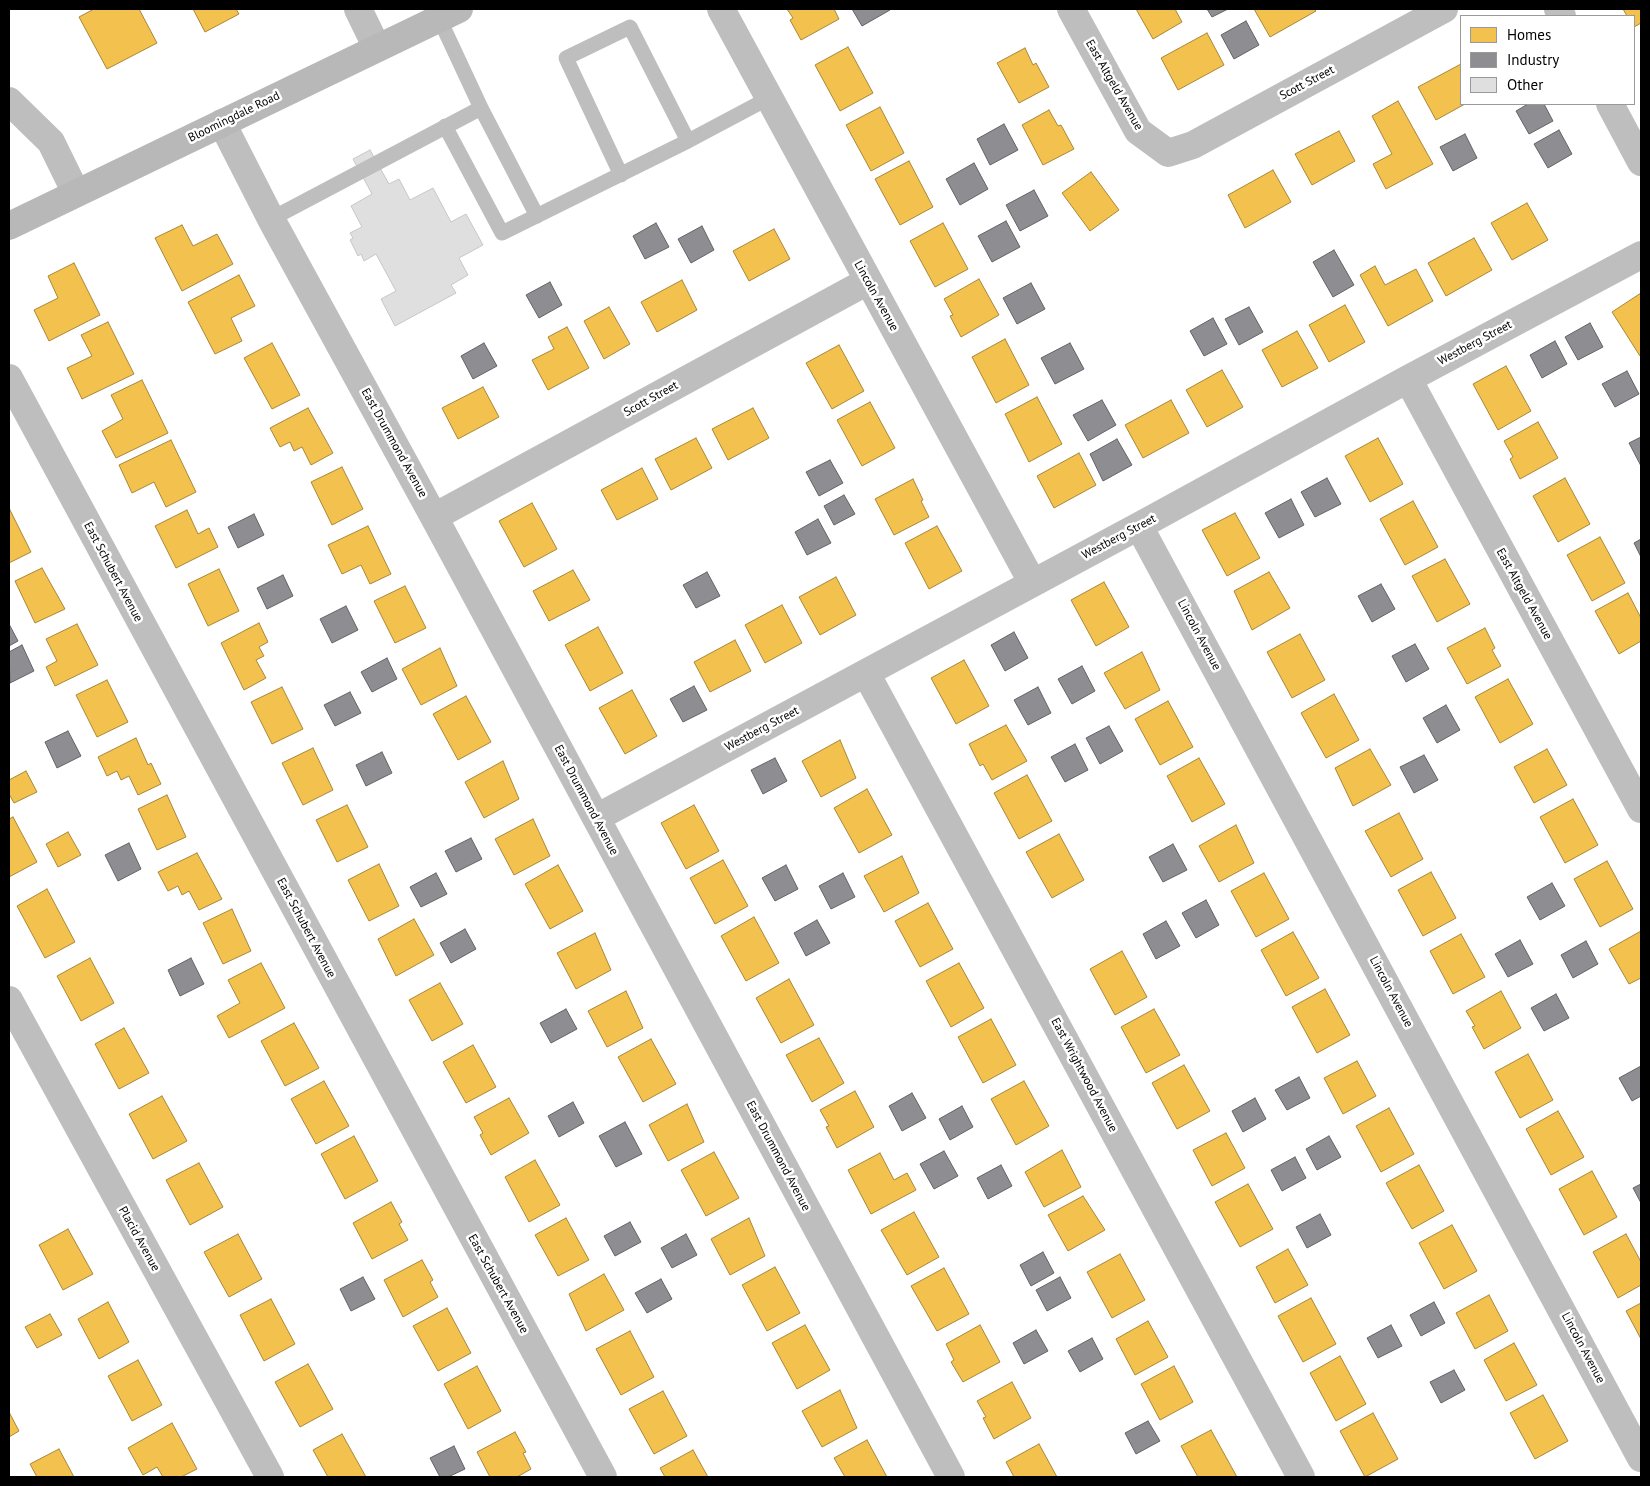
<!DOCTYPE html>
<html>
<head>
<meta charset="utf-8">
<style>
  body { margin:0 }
  #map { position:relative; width:1650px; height:1486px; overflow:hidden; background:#fff; font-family:"PT Sans",sans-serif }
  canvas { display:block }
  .frame { position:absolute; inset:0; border:10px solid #000; pointer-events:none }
  .legend { position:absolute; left:1460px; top:15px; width:175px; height:90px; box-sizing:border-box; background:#fff; border:1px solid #999; margin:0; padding:6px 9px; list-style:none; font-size:15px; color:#000 }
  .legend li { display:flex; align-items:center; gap:10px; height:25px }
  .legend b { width:25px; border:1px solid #999 }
</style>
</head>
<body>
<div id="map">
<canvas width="1650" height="1486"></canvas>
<div class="frame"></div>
<ul class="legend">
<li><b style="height:14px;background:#f2c14e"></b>Homes</li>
<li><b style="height:14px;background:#8d8d92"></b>Industry</li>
<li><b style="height:14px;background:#dfdfdf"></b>Other</li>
</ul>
</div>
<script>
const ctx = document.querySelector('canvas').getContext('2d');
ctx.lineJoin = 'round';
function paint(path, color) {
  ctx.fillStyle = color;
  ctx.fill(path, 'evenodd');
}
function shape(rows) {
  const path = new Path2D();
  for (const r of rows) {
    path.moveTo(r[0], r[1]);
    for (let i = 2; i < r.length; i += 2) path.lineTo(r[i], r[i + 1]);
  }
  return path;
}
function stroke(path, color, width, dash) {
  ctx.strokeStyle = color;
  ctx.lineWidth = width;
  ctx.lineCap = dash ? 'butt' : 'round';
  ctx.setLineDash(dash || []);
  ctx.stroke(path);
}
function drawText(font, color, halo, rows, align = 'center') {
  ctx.font = font + ' "PT Sans",sans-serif';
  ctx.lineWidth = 5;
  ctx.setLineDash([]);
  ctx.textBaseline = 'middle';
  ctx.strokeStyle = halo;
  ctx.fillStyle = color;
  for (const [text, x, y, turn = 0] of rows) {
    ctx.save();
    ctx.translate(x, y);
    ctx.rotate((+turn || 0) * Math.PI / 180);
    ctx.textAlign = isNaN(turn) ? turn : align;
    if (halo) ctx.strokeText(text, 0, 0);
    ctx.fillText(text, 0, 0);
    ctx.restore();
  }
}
const homes = shape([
  [94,9,139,9,157,43,107,69,79,17,94,9],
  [193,9,236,9,239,14,205,32,193,9],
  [787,9,834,9,839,19,801,40,790,20,793,18,787,9],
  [1136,9,1175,9,1182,22,1153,39,1136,9],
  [1254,9,1314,9,1316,11,1270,37,1254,9],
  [1623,9,1641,9,1641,23,1634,27,1634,16,1627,16,1623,9],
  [1207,33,1224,65,1178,90,1161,58,1207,33],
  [848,47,873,93,840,111,815,65,848,47],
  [1025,48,1033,65,1036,63,1049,87,1019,103,997,63,1025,48],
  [1461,64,1461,104,1465,104,1436,120,1418,87,1461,64],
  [1398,101,1433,164,1386,189,1373,164,1392,154,1372,116,1398,101],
  [880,107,904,153,871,171,846,125,880,107],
  [1049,110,1058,126,1061,125,1074,149,1043,165,1022,125,1049,110],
  [1339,131,1355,161,1312,185,1295,154,1339,131],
  [909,161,933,207,900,225,875,179,909,161],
  [1273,170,1291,202,1245,228,1228,195,1273,170],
  [1091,172,1119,210,1090,231,1062,193,1091,172],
  [1527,203,1548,240,1512,260,1491,223,1527,203],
  [943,223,968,269,935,287,910,241,943,223],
  [182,225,193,246,217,234,233,264,182,291,155,238,182,225],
  [774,229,790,259,749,281,733,251,774,229],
  [1474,238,1492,270,1446,296,1428,263,1474,238],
  [74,263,100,315,49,341,34,310,58,298,48,276,74,263],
  [1375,266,1385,285,1416,269,1433,301,1388,326,1360,275,1375,266],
  [239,275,255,306,231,318,242,341,215,354,188,302,239,275],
  [979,279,999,315,961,337,950,316,953,315,944,299,979,279],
  [682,280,697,310,657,332,641,302,682,280],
  [1641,293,1641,355,1640,356,1612,312,1641,293],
  [1345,305,1365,342,1329,362,1309,325,1345,305],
  [609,307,630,344,604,359,584,321,609,307],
  [108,322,134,374,82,399,67,368,92,356,81,335,108,322],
  [567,327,589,368,548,390,532,360,554,349,548,337,567,327],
  [1297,331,1318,368,1282,387,1262,350,1297,331],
  [1005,339,1029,385,996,403,972,357,1005,339],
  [272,343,300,395,272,409,244,358,272,343],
  [839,345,864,391,832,409,806,363,839,345],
  [1506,366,1531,411,1498,430,1473,384,1506,366],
  [1222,370,1243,407,1207,427,1186,390,1222,370],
  [142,380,168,433,116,458,102,431,123,419,111,395,142,380],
  [483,387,499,417,458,439,442,408,483,387],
  [1037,397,1062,444,1029,462,1005,414,1037,397],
  [1171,400,1189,433,1143,458,1125,425,1171,400],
  [870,402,895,448,862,466,837,420,870,402],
  [308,408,333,453,311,465,302,447,294,451,290,442,280,447,270,428,308,408],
  [753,408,769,438,728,460,712,429,753,408],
  [1538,422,1558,458,1520,479,1510,459,1513,457,1504,441,1538,422],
  [696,438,712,468,671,490,655,459,696,438],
  [1378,438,1403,484,1370,502,1345,456,1378,438],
  [171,440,196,492,166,507,154,482,132,493,119,465,171,440],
  [1079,453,1096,485,1054,508,1037,476,1079,453],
  [342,467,363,509,332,525,311,482,342,467],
  [642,468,658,499,617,520,601,490,642,468],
  [1565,478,1590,524,1558,542,1533,496,1565,478],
  [913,479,923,500,921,501,929,517,894,535,875,499,913,479],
  [1413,501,1438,547,1405,565,1380,519,1413,501],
  [532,503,557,549,524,567,499,521,532,503],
  [10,510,31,552,9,563,9,511,10,510],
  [187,510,198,534,209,528,218,547,176,568,155,526,187,510],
  [1235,513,1260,558,1227,576,1202,530,1235,513],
  [368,526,391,574,370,584,361,565,342,574,328,545,368,526],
  [937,526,962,571,929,589,905,543,937,526],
  [1600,537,1625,583,1592,601,1567,555,1600,537],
  [1445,559,1470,604,1437,622,1412,576,1445,559],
  [42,568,65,609,35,623,15,581,42,568],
  [219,569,239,611,208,626,188,584,219,569],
  [573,570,590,600,549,621,533,591,573,570],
  [1269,572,1290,608,1252,630,1234,591,1269,572],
  [836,577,856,615,820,635,799,597,836,577],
  [1104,582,1129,627,1096,646,1071,600,1104,582],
  [405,586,426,628,395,643,374,601,405,586],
  [1628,593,1641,618,1641,641,1619,654,1595,611,1628,593],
  [782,605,802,643,765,663,745,625,782,605],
  [259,623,268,642,259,647,264,656,256,660,266,678,244,690,221,643,259,623],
  [77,624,98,665,55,686,46,667,57,661,46,639,77,624],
  [598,627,623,673,590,691,565,645,598,627],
  [1485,628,1495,648,1492,650,1501,666,1467,684,1447,648,1485,628],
  [1300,634,1325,680,1292,698,1267,652,1300,634],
  [735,640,751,671,710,692,694,662,735,640],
  [440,648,457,686,421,705,402,669,440,648],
  [1142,652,1160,690,1125,709,1104,673,1142,652],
  [964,660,989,706,956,724,931,678,964,660],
  [1508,679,1533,724,1500,743,1475,697,1508,679],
  [107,680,128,722,97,737,76,695,107,680],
  [282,687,303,729,272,744,251,702,282,687],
  [632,690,657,736,625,754,599,708,632,690],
  [1334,694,1359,740,1326,758,1301,713,1334,694],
  [466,696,491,742,458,760,433,714,466,696],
  [1168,701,1193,747,1160,765,1135,719,1168,701],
  [1006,725,1027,761,992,780,983,764,980,766,969,744,1006,725],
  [136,738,148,765,151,763,161,784,138,795,129,776,121,780,117,771,107,776,98,757,136,738],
  [840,740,856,778,821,797,802,761,840,740],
  [313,748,333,790,303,805,282,763,313,748],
  [1370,749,1391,785,1353,806,1335,768,1370,749],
  [1547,749,1567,785,1534,803,1514,767,1547,749],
  [1199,758,1225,804,1192,822,1167,776,1199,758],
  [503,761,519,799,484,818,465,782,503,761],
  [26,771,37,792,14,803,9,794,9,780,26,771],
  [1027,775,1052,821,1019,839,994,793,1027,775],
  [867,789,892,835,859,853,834,808,867,789],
  [167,795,186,837,157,850,138,809,167,795],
  [1573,799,1598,845,1565,863,1540,817,1573,799],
  [347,805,368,847,337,862,316,820,347,805],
  [694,805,719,851,686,869,661,823,694,805],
  [1399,813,1423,859,1391,877,1365,831,1399,813],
  [13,817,37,862,9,877,9,819,13,817],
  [533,819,550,856,514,875,495,839,533,819],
  [1236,825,1254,863,1219,882,1199,846,1236,825],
  [68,832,81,855,58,867,46,844,68,832],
  [1059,834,1084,880,1052,898,1026,852,1059,834],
  [197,853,222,899,199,910,189,891,182,895,178,886,168,891,158,872,197,853],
  [902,856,919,893,884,912,864,876,902,856],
  [723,860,748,906,715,924,690,878,723,860],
  [1607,861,1633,909,1600,927,1574,879,1607,861],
  [379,864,399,906,369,921,348,880,379,864],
  [558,865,583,911,550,929,525,884,558,865],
  [1431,872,1456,918,1423,936,1398,890,1431,872],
  [1264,873,1289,919,1256,937,1231,891,1264,873],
  [47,889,75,942,45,958,17,906,47,889],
  [928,903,953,949,920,967,895,921,928,903],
  [232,909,251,951,223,964,203,923,232,909],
  [754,917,779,963,746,981,721,936,754,917],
  [414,919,434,955,396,976,378,939,414,919],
  [1641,931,1641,978,1629,984,1609,949,1641,931],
  [1293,932,1319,978,1286,996,1261,950,1293,932],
  [595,933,611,970,576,989,557,953,595,933],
  [1461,934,1485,977,1453,994,1430,951,1461,934],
  [1122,951,1147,997,1115,1015,1090,969,1122,951],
  [90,958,114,1003,81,1021,57,976,90,958],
  [261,963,285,1008,229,1038,217,1016,240,1003,228,980,261,963],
  [959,963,984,1008,951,1027,926,981,959,963],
  [789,979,814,1025,781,1043,756,998,789,979],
  [440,983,463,1024,432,1041,409,1000,440,983],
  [1325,989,1350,1035,1317,1053,1292,1007,1325,989],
  [626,991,643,1028,607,1047,588,1011,626,991],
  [1501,991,1521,1028,1484,1049,1472,1027,1475,1026,1466,1011,1501,991],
  [1154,1009,1180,1055,1146,1073,1121,1027,1154,1009],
  [991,1019,1016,1065,983,1083,958,1037,991,1019],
  [294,1023,319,1068,285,1086,261,1041,294,1023],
  [124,1028,149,1073,119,1089,95,1044,124,1028],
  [819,1038,844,1083,812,1102,786,1055,819,1038],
  [651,1039,676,1084,643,1102,618,1057,651,1039],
  [473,1045,496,1087,466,1103,443,1062,473,1045],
  [1528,1054,1553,1100,1520,1118,1495,1072,1528,1054],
  [1357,1061,1376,1096,1343,1114,1324,1078,1357,1061],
  [1184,1065,1210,1111,1177,1129,1152,1083,1184,1065],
  [324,1081,349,1126,316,1144,291,1099,324,1081],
  [1024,1081,1049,1126,1016,1145,991,1099,1024,1081],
  [855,1091,874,1127,837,1148,826,1127,829,1126,820,1110,855,1091],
  [162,1096,187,1141,153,1159,129,1114,162,1096],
  [509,1098,529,1133,491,1155,480,1135,483,1133,474,1117,509,1098],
  [687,1104,704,1142,668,1161,649,1125,687,1104],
  [1389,1108,1414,1154,1381,1172,1356,1126,1389,1108],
  [1558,1111,1584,1157,1551,1175,1526,1129,1558,1111],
  [1226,1133,1245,1168,1212,1186,1193,1150,1226,1133],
  [354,1136,378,1181,345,1199,321,1154,354,1136],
  [1062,1150,1081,1187,1044,1207,1025,1172,1062,1150],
  [714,1152,739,1198,706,1216,681,1170,714,1152],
  [880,1153,894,1180,907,1173,916,1190,871,1214,848,1170,880,1153],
  [535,1160,560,1205,529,1222,505,1177,535,1160],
  [199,1163,223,1207,190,1225,166,1180,199,1163],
  [1419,1165,1444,1211,1412,1229,1386,1183,1419,1165],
  [1592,1171,1617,1217,1584,1235,1559,1189,1592,1171],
  [1248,1184,1273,1229,1240,1247,1215,1202,1248,1184],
  [1083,1196,1105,1230,1068,1251,1048,1215,1083,1196],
  [391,1202,402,1222,399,1224,408,1240,372,1259,353,1223,391,1202],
  [914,1212,939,1257,907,1275,881,1230,914,1212],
  [566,1218,589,1260,558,1276,535,1235,566,1218],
  [749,1218,765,1256,730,1275,711,1239,749,1218],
  [1452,1225,1477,1271,1444,1289,1419,1243,1452,1225],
  [68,1229,93,1274,63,1290,39,1245,68,1229],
  [238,1234,262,1279,229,1297,204,1252,238,1234],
  [1626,1234,1641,1262,1641,1285,1618,1298,1593,1252,1626,1234],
  [1288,1249,1308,1285,1275,1303,1256,1267,1288,1249],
  [1120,1254,1145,1300,1112,1318,1087,1272,1120,1254],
  [422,1260,433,1280,430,1282,438,1297,403,1317,384,1280,422,1260],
  [775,1267,800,1313,767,1331,742,1285,775,1267],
  [944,1268,969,1314,937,1331,911,1286,944,1268],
  [604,1274,624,1310,586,1331,569,1294,604,1274],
  [1489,1295,1508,1331,1475,1349,1456,1313,1489,1295],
  [1311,1298,1336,1344,1303,1362,1278,1316,1311,1298],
  [271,1299,295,1344,264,1361,240,1315,271,1299],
  [108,1302,129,1342,99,1359,78,1319,108,1302],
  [1641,1303,1641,1339,1626,1311,1641,1303],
  [447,1308,471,1353,438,1371,413,1326,447,1308],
  [50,1314,62,1335,37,1348,25,1327,50,1314],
  [1148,1321,1168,1357,1135,1375,1116,1339,1148,1321],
  [805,1325,830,1370,797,1389,772,1343,805,1325],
  [980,1325,1000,1362,963,1382,951,1362,954,1360,946,1344,980,1325],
  [630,1331,654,1377,621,1395,596,1349,630,1331],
  [1514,1343,1537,1385,1506,1401,1484,1360,1514,1343],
  [1340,1356,1366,1404,1336,1421,1310,1373,1340,1356],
  [138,1360,162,1405,132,1421,108,1376,138,1360],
  [308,1364,333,1409,300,1427,275,1382,308,1364],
  [477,1366,501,1411,468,1429,444,1384,477,1366],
  [1174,1366,1193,1402,1160,1420,1141,1384,1174,1366],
  [1012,1382,1031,1418,994,1439,983,1418,986,1417,977,1401,1012,1382],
  [840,1390,857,1428,822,1447,802,1411,840,1390],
  [663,1391,687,1436,654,1454,629,1409,663,1391],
  [1543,1395,1568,1441,1535,1459,1510,1413,1543,1395],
  [9,1412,19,1431,9,1437,9,1412],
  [1373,1413,1398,1459,1365,1477,1340,1431,1373,1413],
  [172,1423,197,1469,181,1477,163,1477,157,1467,143,1475,128,1448,172,1423],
  [1211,1430,1237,1477,1198,1477,1181,1446,1211,1430],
  [515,1432,526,1452,523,1453,531,1469,517,1477,490,1477,477,1452,515,1432],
  [342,1434,366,1477,328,1477,313,1450,342,1434],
  [867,1440,887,1477,845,1477,834,1458,867,1440],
  [1039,1444,1057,1477,1014,1477,1006,1462,1039,1444],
  [59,1449,74,1477,37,1477,30,1464,59,1449],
  [693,1450,708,1477,665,1477,660,1468,693,1450]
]);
paint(homes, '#f2c14e');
stroke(homes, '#a98737', 1);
const industry = shape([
  [852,9,889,9,890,10,862,26,852,9],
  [1207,9,1228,9,1212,17,1207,9],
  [1246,21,1259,45,1234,59,1221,35,1246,21],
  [1528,104,1544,104,1553,121,1529,134,1516,111,1528,104],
  [1004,124,1018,150,990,165,977,139,1004,124],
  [1559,130,1572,154,1548,168,1534,144,1559,130],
  [1465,134,1477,158,1453,171,1440,147,1465,134],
  [974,163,988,189,960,205,946,179,974,163],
  [1034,190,1048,216,1020,231,1006,205,1034,190],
  [1006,221,1020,247,992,262,978,236,1006,221],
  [656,223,669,247,645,259,633,236,656,223],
  [702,226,714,250,691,263,678,239,702,226],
  [1334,250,1354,285,1333,297,1313,262,1334,250],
  [550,282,562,305,539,318,526,295,550,282],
  [1031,283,1045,309,1017,324,1003,298,1031,283],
  [1249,307,1263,332,1239,345,1225,319,1249,307],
  [1213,318,1227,344,1204,356,1190,331,1213,318],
  [1590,323,1603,347,1578,360,1565,337,1590,323],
  [1555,341,1567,364,1542,378,1530,355,1555,341],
  [484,343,497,366,473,379,461,356,484,343],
  [1070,343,1084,369,1055,384,1041,358,1070,343],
  [1627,371,1639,394,1615,407,1602,384,1627,371],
  [1102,400,1116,425,1088,441,1073,415,1102,400],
  [1641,437,1641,466,1629,443,1641,437],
  [1117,439,1132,465,1103,481,1090,454,1117,439],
  [830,460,843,483,819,496,806,472,830,460],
  [1327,478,1341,504,1315,517,1301,492,1327,478],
  [844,495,855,514,834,525,824,506,844,495],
  [1291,499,1304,525,1279,538,1265,513,1291,499],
  [254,514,264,535,238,548,228,527,254,514],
  [818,519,831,543,807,555,795,532,818,519],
  [1641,539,1641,557,1634,543,1641,539],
  [707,572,720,596,696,608,683,585,707,572],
  [283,575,293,596,267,609,257,588,283,575],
  [1381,584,1395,609,1372,622,1358,596,1381,584],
  [346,606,358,630,332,643,320,619,346,606],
  [9,624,18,641,9,646,9,624],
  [1014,632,1028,658,1005,671,991,645,1014,632],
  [1415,644,1429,669,1406,682,1392,656,1415,644],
  [22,645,34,671,10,683,9,652,22,645],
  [387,658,397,679,372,692,361,672,387,658],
  [1082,666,1095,691,1072,704,1058,679,1082,666],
  [694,686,707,710,683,722,670,699,694,686],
  [1038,687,1051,713,1028,725,1014,700,1038,687],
  [350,692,361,713,335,726,324,705,350,692],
  [1446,705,1460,730,1437,743,1423,718,1446,705],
  [1109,726,1123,751,1100,764,1086,738,1109,726],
  [68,731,81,756,57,768,45,742,68,731],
  [1075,744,1088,770,1065,782,1051,757,1075,744],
  [382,752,392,773,366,786,356,765,382,752],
  [1424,755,1438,780,1414,793,1400,767,1424,755],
  [775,758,787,781,763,794,751,770,775,758],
  [471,838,482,859,456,872,445,851,471,838],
  [129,843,141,869,118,881,105,855,129,843],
  [1173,844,1187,870,1163,882,1149,857,1173,844],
  [786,865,798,889,775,901,762,878,786,865],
  [436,873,447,894,421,907,410,887,436,873],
  [843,873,855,897,831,909,819,886,843,873],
  [1552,883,1565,906,1540,920,1527,897,1552,883],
  [1206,900,1219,925,1196,938,1182,913,1206,900],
  [817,920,830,943,806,956,794,933,817,920],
  [1166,921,1180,946,1156,959,1143,934,1166,921],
  [465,929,476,949,451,963,440,943,465,929],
  [1520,940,1533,964,1508,977,1495,954,1520,940],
  [1586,941,1598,964,1573,978,1561,955,1586,941],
  [191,958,204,984,180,996,168,970,191,958],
  [1556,994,1569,1018,1544,1031,1531,1008,1556,994],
  [566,1009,577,1029,551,1043,540,1023,566,1009],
  [1641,1066,1641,1096,1632,1101,1619,1078,1641,1066],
  [1299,1077,1310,1098,1287,1110,1275,1090,1299,1077],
  [912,1093,926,1118,902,1131,889,1106,912,1093],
  [1255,1098,1266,1119,1243,1132,1232,1111,1255,1098],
  [573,1102,584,1123,559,1137,548,1116,573,1102],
  [962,1106,973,1127,950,1140,939,1119,962,1106],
  [625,1122,642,1154,616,1167,599,1136,625,1122],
  [1329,1136,1341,1157,1317,1170,1306,1149,1329,1136],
  [944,1151,958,1176,934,1189,920,1164,944,1151],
  [1295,1157,1306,1178,1282,1191,1271,1170,1295,1157],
  [1001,1165,1012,1186,988,1199,977,1178,1001,1165],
  [1641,1184,1641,1203,1633,1188,1641,1184],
  [1320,1214,1331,1235,1307,1248,1296,1227,1320,1214],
  [630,1222,641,1242,615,1256,604,1236,630,1222],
  [686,1234,697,1255,672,1268,661,1248,686,1234],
  [1043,1252,1054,1273,1031,1286,1020,1265,1043,1252],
  [363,1277,375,1299,351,1311,340,1289,363,1277],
  [1060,1277,1071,1298,1047,1311,1036,1290,1060,1277],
  [661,1279,672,1299,647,1313,635,1293,661,1279],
  [1434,1302,1445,1323,1421,1336,1410,1315,1434,1302],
  [1391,1325,1402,1346,1378,1358,1367,1338,1391,1325],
  [1036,1330,1048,1351,1024,1364,1013,1343,1036,1330],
  [1092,1338,1103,1359,1080,1372,1068,1351,1092,1338],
  [1454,1370,1465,1390,1441,1403,1430,1382,1454,1370],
  [1148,1421,1160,1441,1136,1454,1125,1433,1148,1421],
  [454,1446,465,1469,448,1477,440,1477,430,1458,454,1446]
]);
paint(industry, '#8d8d92');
stroke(industry, '#636366', 1);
const building = shape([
  [370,150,389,184,399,179,410,200,433,188,451,222,466,214,483,245,459,258,468,275,451,285,456,293,395,326,381,299,396,291,376,254,364,261,361,254,358,256,350,240,353,238,350,233,362,227,351,206,372,194,353,159,370,150]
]);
paint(building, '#dfdfdf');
stroke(building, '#c7c7c7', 1);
stroke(shape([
  [481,108,537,216],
  [445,126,502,233,688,141,769,98],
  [621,175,566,58,630,27,688,141],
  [271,219,481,108,439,18]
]), '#bebebe', 15);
stroke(shape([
  [358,9,377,48],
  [721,9,1032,582],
  [1071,9,1138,131,1168,153,1193,145,1444,9],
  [1558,9,1562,16],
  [9,101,51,142,76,193],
  [1610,104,1641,162],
  [222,123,271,219,434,517,951,1477],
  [9,378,603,1477],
  [1408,379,1641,809],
  [434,517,868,281],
  [1139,526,1641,1458],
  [866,673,1301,1477],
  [596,818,1139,526,1408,379,1641,255],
  [9,1000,270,1477]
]), '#bebebe', 28);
stroke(shape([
  [9,226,459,9]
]), '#b8b8b8', 28);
drawText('12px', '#000', '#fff', [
  ["Scott Street",1307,83,-28],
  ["East Altgeld Avenue",1114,85,60],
  ["Bloomingdale Road",234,117,-26],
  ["Lincoln Avenue",876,296,61],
  ["Westberg Street",1475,343,-28],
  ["Scott Street",651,399,-29],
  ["East Drummond Avenue",394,443,61],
  ["Westberg Street",1119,537,-28],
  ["East Schubert Avenue",113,572,62],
  ["East Altgeld Avenue",1524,594,61],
  ["Lincoln Avenue",1199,635,62],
  ["Westberg Street",762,729,-28],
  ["East Drummond Avenue",586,800,62],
  ["East Schubert Avenue",306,928,62],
  ["Lincoln Avenue",1391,992,62],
  ["East Wrightwood Avenue",1084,1075,62],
  ["East Drummond Avenue",778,1156,62],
  ["Placid Avenue",139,1239,61],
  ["East Schubert Avenue",498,1284,61],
  ["Lincoln Avenue",1583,1348,62]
]);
</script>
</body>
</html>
